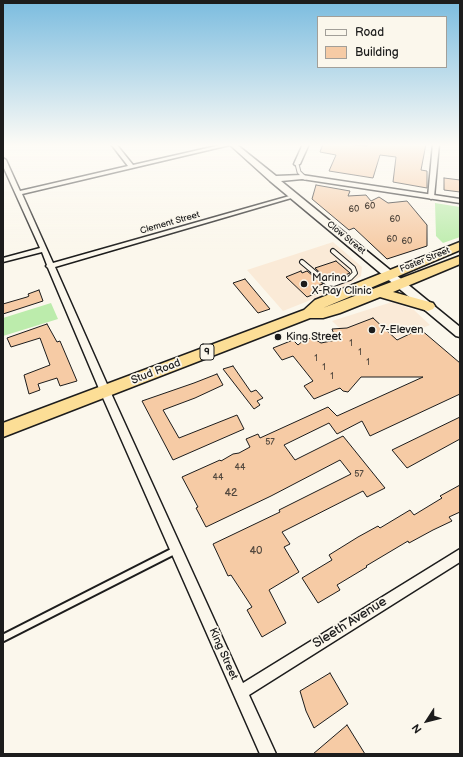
<!DOCTYPE html>
<html>
<head>
<meta charset="utf-8">
<style>
  body { margin:0 }
  #map { position:relative; width:463px; height:757px; overflow:hidden; background:#fbf7ec; font-family:"Balsamiq Sans",sans-serif }
  canvas { display:block }
  .frame { position:absolute; inset:0; border:4px solid #1c1c1c; pointer-events:none }
  .legend { position:absolute; left:317px; top:16px; width:130px; height:52px; box-sizing:border-box; background:#fbf7ec; border:1px solid #a29f99; margin:0; padding:5px 7px; list-style:none; font-size:12px; color:#1c1c1c }
  .legend li { display:flex; align-items:center; gap:8px; height:20px }
  .legend b { width:20px; border:1px solid #a29f99 }
  .north { position:absolute; left:407px; top:701px; width:40px; height:40px; -webkit-text-stroke:3px #fbf7ec; paint-order:stroke; rotate:234deg; font-size:11px; font-weight:700; line-height:16px; text-align:center; color:#1c1c1c }
  .north::after { content:''; display:block; margin:auto; width:14px; height:18px; background:#1c1c1c; clip-path:polygon(50% 0,100% 100%,50% 72%,0 100%) }
</style>
</head>
<body>
<div id="map">
<canvas width="463" height="757"></canvas>
<div class="frame"></div>
<ul class="legend">
<li><b style="height:5px;background:#fbf7ec"></b>Road</li>
<li><b style="height:11px;background:#f6cba5"></b>Building</li>
</ul>
<div class="north">N</div>
</div>
<script>
const ctx = document.querySelector('canvas').getContext('2d');
ctx.lineJoin = 'round';
function paint(path, color) {
  ctx.fillStyle = color;
  ctx.fill(path, 'evenodd');
}
function shape(rows) {
  const path = new Path2D();
  for (const r of rows) {
    path.moveTo(r[0], r[1]);
    for (let i = 2; i < r.length; i += 2) path.lineTo(r[i], r[i + 1]);
  }
  return path;
}
function stroke(path, color, width, dash) {
  ctx.strokeStyle = color;
  ctx.lineWidth = width;
  ctx.lineCap = dash ? 'butt' : 'round';
  ctx.setLineDash(dash || []);
  ctx.stroke(path);
}
function drawText(font, color, halo, rows, align = 'center') {
  ctx.font = font + ' "Balsamiq Sans",sans-serif';
  ctx.lineWidth = 3.5;
  ctx.setLineDash([]);
  ctx.textBaseline = 'middle';
  ctx.strokeStyle = halo;
  ctx.fillStyle = color;
  for (const [text, x, y, turn = 0] of rows) {
    ctx.save();
    ctx.translate(x, y);
    ctx.rotate((+turn || 0) * Math.PI / 180);
    ctx.textAlign = isNaN(turn) ? turn : align;
    if (halo) ctx.strokeText(text, 0, 0);
    ctx.fillText(text, 0, 0);
    ctx.restore();
  }
}
paint(shape([
  [333,242,362,267,361,276,346,286,283,311,247,270],
  [392,302,414,310,430,325,364,351,332,321]
]), '#faead7');
paint(shape([
  [435,203,460,207,460,237,443,243,436,236],
  [51,303,58,319,3,336,3,318]
]), '#bcecac');
const building = shape([
  [323,144,346,144,367,146,368,144,426,144,421,170,427,171,427,188,393,182,396,157,380,155,373,178,329,171,336,155,320,152,323,144],
  [444,178,460,180,460,192,444,190,444,178],
  [316,185,350,191,348,196,366,195,371,201,379,197,388,203,407,201,427,225,427,246,387,259,354,228,349,230,312,199,316,185],
  [336,261,350,273,333,280,328,280,315,268,336,261],
  [301,271,302,273,307,271,323,284,317,286,322,291,307,297,286,277,301,271],
  [245,279,270,309,258,313,233,283,245,279],
  [39,290,43,301,3,314,3,304,27,297,29,296,28,294,39,290],
  [373,318,397,340,420,329,460,363,460,394,370,436,362,421,337,434,329,423,284,445,295,460,343,436,385,488,367,497,363,491,282,532,290,544,284,547,299,572,269,590,286,623,262,637,247,610,252,607,231,575,228,576,213,544,280,512,279,510,351,474,340,460,271,496,206,527,196,508,198,507,182,477,220,460,221,461,233,454,239,453,250,447,246,439,258,434,260,438,328,407,337,416,423,377,361,377,348,392,343,391,340,388,314,399,304,386,313,381,293,356,282,360,273,348,293,340,298,345,304,340,307,341,311,337,321,343,336,340,332,329,347,328,373,318],
  [47,324,57,342,60,341,77,381,60,386,57,378,38,384,40,390,29,394,24,375,50,365,40,338,11,347,7,338,47,324],
  [233,366,251,392,256,390,263,398,257,401,260,405,254,409,223,369,233,366],
  [217,374,223,385,195,398,163,410,179,438,237,415,244,429,173,460,142,401,194,383,217,374],
  [460,417,460,439,407,468,392,450,460,417],
  [460,485,460,512,449,517,452,521,433,530,409,543,408,541,366,566,367,567,337,585,340,590,318,603,302,578,332,560,329,555,358,537,378,526,380,528,410,510,414,515,442,498,440,496,460,485],
  [330,673,348,704,314,728,306,711,300,691,330,673],
  [347,725,365,754,313,754,347,725]
]);
paint(building, '#f6cba5');
stroke(building, '#1c1c1c', 1);
const laneFar2 = shape([
  [297,164,299,172,305,178]
]);
const laneFar1 = shape([
  [302,262,327,283,334,284,350,278,355,273,353,268,333,251]
]);
const lane = shape([
  [3,638,176,550]
]);
const street = shape([
  [111,144,116,144,133,165,225,144,234,144,22,194,53,263,293,195,298,196,55,267,110,391,243,683,460,549,460,562,249,695,276,754,260,754,100,391,48,268,46,266,47,265,42,252,3,262,3,258,40,248,3,166,3,158,6,160,20,191,128,166,111,144],
  [303,144,309,144,300,164,295,165,294,164,303,144],
  [433,144,439,144,434,197,431,199,428,197,433,144]
]);
const secondary = shape([
  [229,144,236,144,276,176,302,175,460,199,460,203,302,179,281,181,460,327,460,337,456,336,270,181,229,144]
]);
const highway = shape([
  [460,242,460,250,323,308,460,256,460,264,393,292,433,303,435,306,433,309,428,311,380,297,340,313,323,318,310,318,3,437,3,423,304,310,315,300,460,242]
]);
stroke(laneFar2, '#1c1c1c', 5);
stroke(laneFar1, '#1c1c1c', 6);
stroke(lane, '#1c1c1c', 10);
stroke(street, '#1c1c1c', 3);
stroke(secondary, '#1c1c1c', 3);
stroke(highway, '#1c1c1c', 3);
stroke(laneFar2, '#fbf7ec', 3);
stroke(laneFar1, '#fbf7ec', 4);
stroke(lane, '#fbf7ec', 6);
paint(street, '#fbf7ec');
paint(secondary, '#fbf7ec');
paint(highway, '#fcde96');
const sky = ctx.createLinearGradient(0, 0, 0, 250);
sky.addColorStop(0, '#7bbcdf');
sky.addColorStop(0.58, '#fdfbf6');
sky.addColorStop(1, '#fdfbf600');
ctx.fillStyle = sky;
ctx.fillRect(0, 0, 463, 250);
for (const [x, y, r, color] of [
  [304,284,4,"#1c1c1c"],
  [372,330,4,"#1c1c1c"],
  [278,337,4,"#1c1c1c"]
]) {
  const dot = new Path2D();
  dot.arc(x, y, r, 0, 2 * Math.PI);
  ctx.fillStyle = color;
  ctx.fill(dot);
  stroke(dot, '#fbf7ec', 1.5);
}
drawText('9px', '#52483e', null, [
  ["60",370,207],
  ["60",354,210],
  ["60",395,220],
  ["60",392,240],
  ["60",407,242],
  ["1",351,344],
  ["1",360,353],
  ["1",316,359],
  ["1",368,363],
  ["1",324,368],
  ["1",332,377],
  ["57",270,443],
  ["44",240,468],
  ["57",359,475],
  ["44",218,478]
]);
drawText('9px', '#1c1c1c', '#fbf7ec', [
  ["Clement Street",170,223,-16],
  ["Clow Street",346,238,39],
  ["Foster Street",425,260,-22]
]);
for (const [x, y, w] of [
  [207,352,14]
]) {
  const box = new Path2D();
  box.roundRect(x - w / 2, y - 8, w, 16, 3);
  ctx.fillStyle = '#fbf7ec';
  ctx.fill(box);
  stroke(box, '#1c1c1c', 1);
}
drawText('bold 10px', '#1c1c1c', null, [
  ["9",207,352]
]);
drawText('11px', '#1c1c1c', '#fbf7ec', [
  ["Marina",312,278],
  ["X-Ray Clinic",312,291],
  ["7-Eleven",380,330],
  ["King Street",286,337]
], 'left');
drawText('11px', '#1c1c1c', '#fbf7ec', [
  ["Stud Road",156,372,-21],
  ["King Street",223,654,66]
]);
drawText('11px', '#52483e', null, [
  ["42",231,493],
  ["40",256,551]
]);
drawText('13px', '#1c1c1c', '#fbf7ec', [
  ["Sleeth Avenue",350,623,-32]
]);
</script>
</body>
</html>
